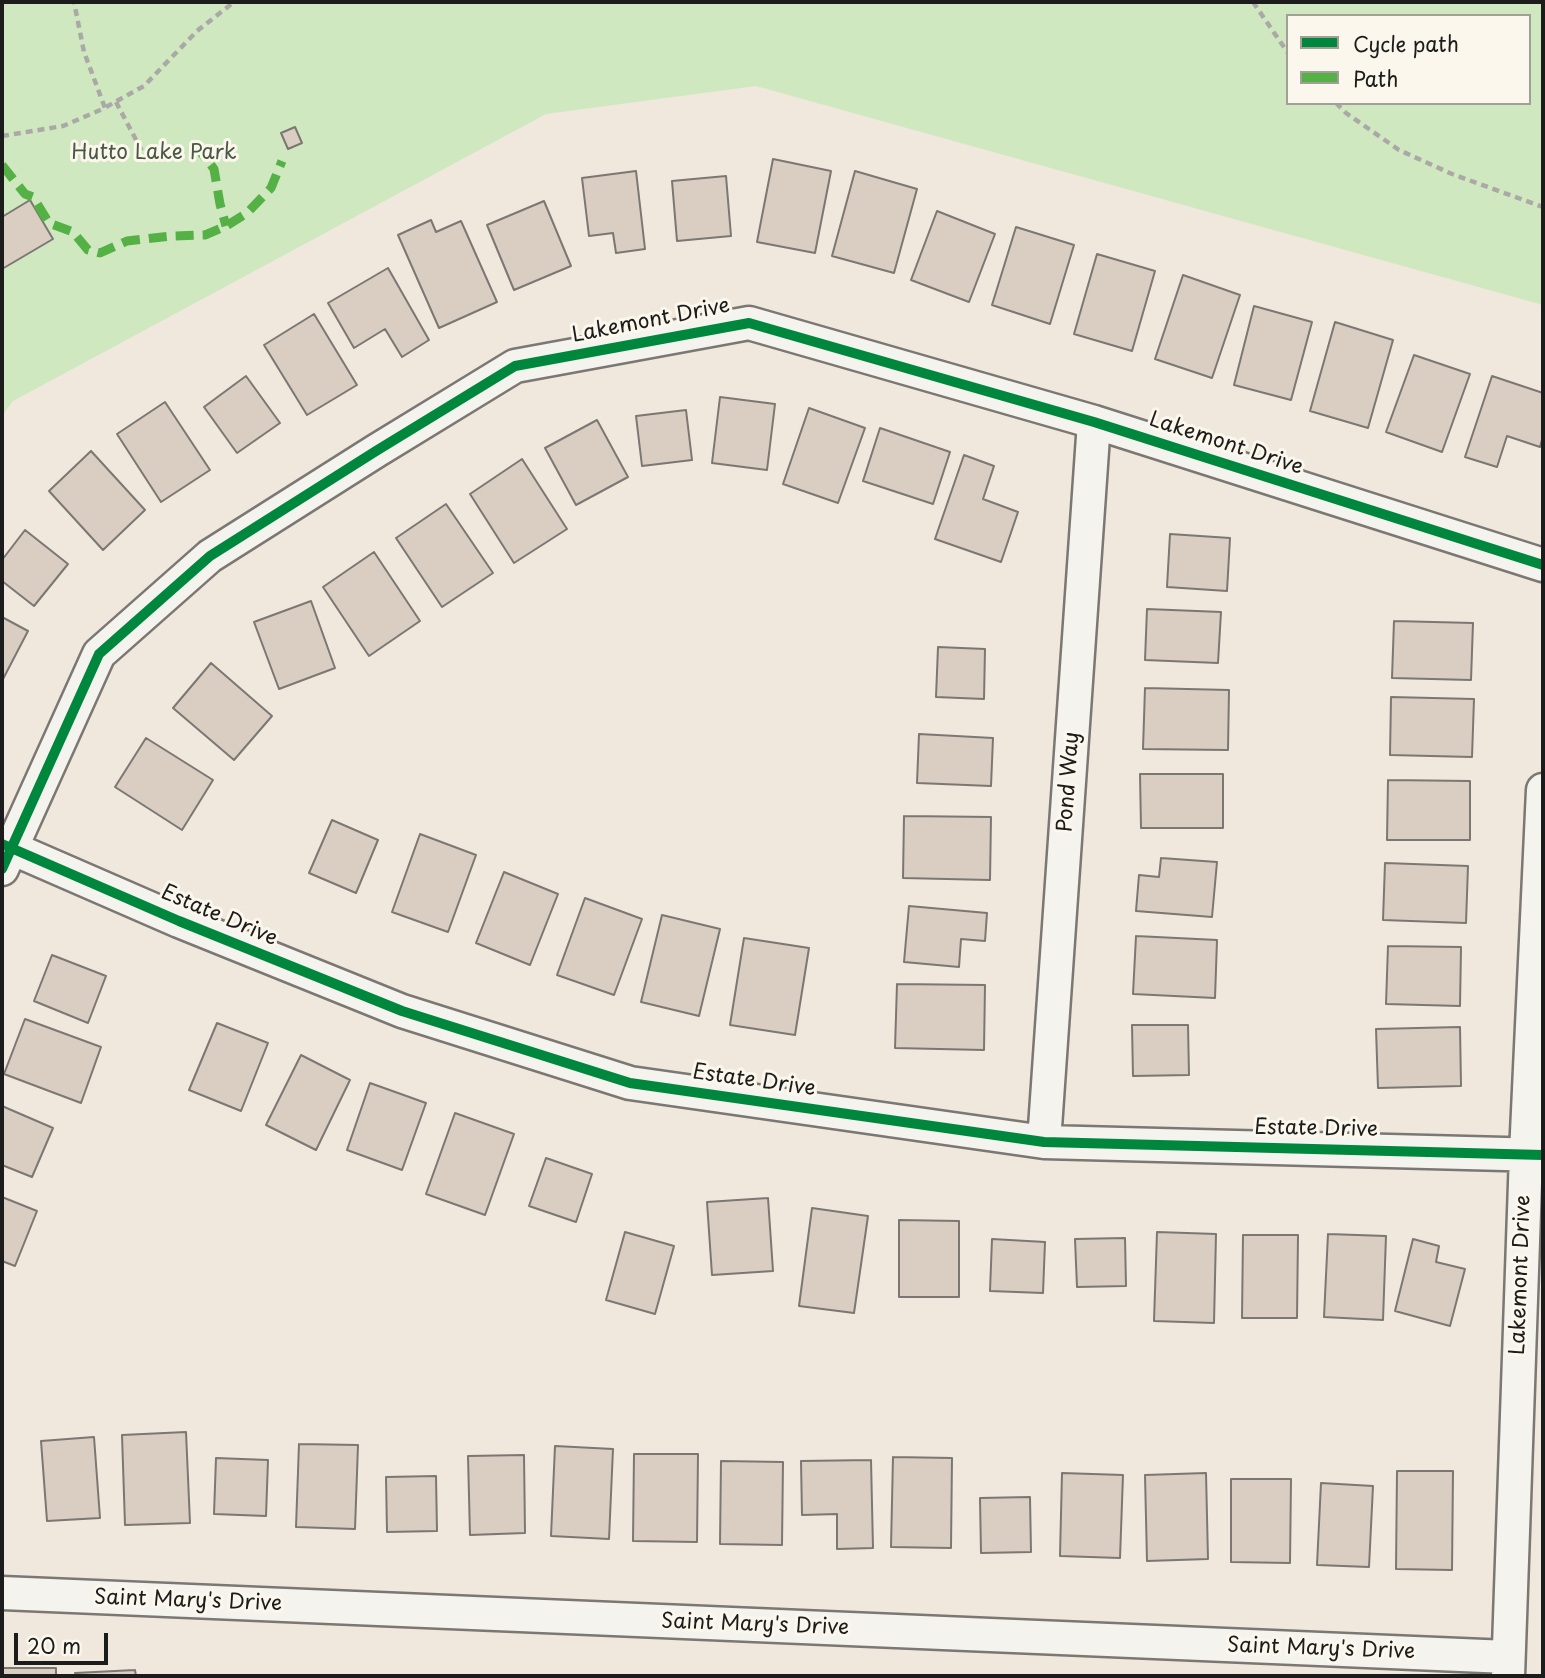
<!DOCTYPE html>
<html>
<head>
<meta charset="utf-8">
<style>
  body { margin:0 }
  #map { position:relative; width:1545px; height:1678px; overflow:hidden; background:#f0e7dd; font-family:"Playpen Sans",sans-serif }
  canvas { display:block }
  .frame { position:absolute; inset:0; border:4px solid #1c1c1c; pointer-events:none }
  .legend { position:absolute; left:1286px; top:14px; width:245px; height:91px; box-sizing:border-box; background:#fbf7ec; border:2px solid #a29f99; margin:0; padding:9px 12px; list-style:none; font-size:21px; color:#1c1c1c }
  .legend li { display:flex; align-items:center; gap:14px; height:35px }
  .legend b { width:35px; border:2px solid #a29f99 }
  .scale { position:absolute; left:14px; top:1633px; width:94px; height:32px; box-sizing:border-box; border:4px solid #1c1c1c; border-top:0; padding-left:9px; font-size:21px; line-height:24px; white-space:nowrap; color:#1c1c1c; -webkit-text-stroke:5px #fbf7ec; paint-order:stroke }
</style>
</head>
<body>
<div id="map">
<canvas width="1545" height="1678"></canvas>
<div class="frame"></div>
<ul class="legend">
<li><b style="height:9px;background:#00873e"></b>Cycle path</li>
<li><b style="height:9px;background:#55b145"></b>Path</li>
</ul>
<div class="scale">20 m</div>
</div>
<script>
const ctx = document.querySelector('canvas').getContext('2d');
ctx.lineJoin = 'round';
function paint(path, color) {
  ctx.fillStyle = color;
  ctx.fill(path, 'evenodd');
}
function shape(rows) {
  const path = new Path2D();
  for (const r of rows) {
    path.moveTo(r[0], r[1]);
    for (let i = 2; i < r.length; i += 2) path.lineTo(r[i], r[i + 1]);
  }
  return path;
}
function stroke(path, color, width, dash) {
  ctx.strokeStyle = color;
  ctx.lineWidth = width;
  ctx.lineCap = dash ? 'butt' : 'round';
  ctx.setLineDash(dash || []);
  ctx.stroke(path);
}
function drawText(font, color, halo, rows, align = 'center') {
  ctx.font = font + ' "Playpen Sans",sans-serif';
  ctx.lineWidth = 6;
  ctx.setLineDash([]);
  ctx.textBaseline = 'middle';
  ctx.strokeStyle = halo;
  ctx.fillStyle = color;
  for (const [text, x, y, turn = 0] of rows) {
    ctx.save();
    ctx.translate(x, y);
    ctx.rotate((+turn || 0) * Math.PI / 180);
    ctx.textAlign = isNaN(turn) ? turn : align;
    if (halo) ctx.strokeText(text, 0, 0);
    ctx.fillText(text, 0, 0);
    ctx.restore();
  }
}
paint(shape([
  [2,2,1543,2,1543,305,756,86,546,114,13,401,2,416],
  [1288,16,1529,16,1529,103,1288,103]
]), '#d0e8c0');
const building = shape([
  [295,127,302,143,288,149,281,133,295,127],
  [773,159,831,171,815,253,757,242,773,159],
  [636,171,645,249,616,253,613,233,589,236,582,178,636,171],
  [855,171,917,189,894,273,832,256,855,171],
  [726,176,731,236,677,241,672,181,726,176],
  [30,200,53,239,2,269,2,217,30,200],
  [544,201,571,266,514,290,487,225,544,201],
  [937,211,995,234,969,302,911,280,937,211],
  [431,220,436,232,461,221,497,302,439,328,398,235,431,220],
  [1016,227,1074,245,1050,324,992,305,1016,227],
  [1097,254,1155,271,1132,351,1074,334,1097,254],
  [388,268,429,340,402,357,385,329,354,348,328,303,388,268],
  [1183,275,1240,295,1212,378,1155,359,1183,275],
  [1254,306,1312,322,1291,400,1234,385,1254,306],
  [314,314,357,385,307,415,264,345,314,314],
  [1335,322,1393,340,1368,428,1310,411,1335,322],
  [1414,355,1470,374,1442,452,1386,432,1414,355],
  [246,376,280,423,237,453,204,407,246,376],
  [1492,376,1543,393,1543,436,1540,447,1507,436,1497,467,1465,457,1492,376],
  [720,397,775,404,767,470,712,463,720,397],
  [165,402,210,470,161,502,117,434,165,402],
  [809,408,865,428,838,503,783,484,809,408],
  [686,410,692,460,642,466,636,416,686,410],
  [597,420,628,477,576,505,545,448,597,420],
  [880,428,950,452,933,504,863,481,880,428],
  [91,451,145,510,103,550,49,491,91,451],
  [964,455,994,466,983,499,1018,512,1001,562,935,539,964,455],
  [522,459,567,529,514,563,470,494,522,459],
  [446,504,493,573,442,607,396,538,446,504],
  [25,530,68,564,34,606,2,581,2,560,25,530],
  [1170,534,1230,538,1227,591,1167,587,1170,534],
  [374,552,420,621,369,656,323,587,374,552],
  [311,601,335,668,279,689,254,622,311,601],
  [1147,609,1221,612,1218,663,1145,660,1147,609],
  [2,617,28,631,2,681,2,617],
  [1394,621,1473,623,1471,680,1392,678,1394,621],
  [938,647,985,649,984,699,936,697,938,647],
  [211,663,272,716,234,760,173,708,211,663],
  [1145,688,1229,690,1228,750,1143,749,1145,688],
  [1391,697,1474,699,1472,757,1390,755,1391,697],
  [919,734,993,738,991,786,917,783,919,734],
  [146,738,213,780,182,830,115,787,146,738],
  [1140,774,1223,774,1223,828,1141,828,1140,774],
  [1388,780,1470,781,1470,840,1387,840,1388,780],
  [904,816,991,817,990,880,903,878,904,816],
  [332,820,378,840,356,893,309,873,332,820],
  [420,834,476,855,448,932,392,912,420,834],
  [1161,858,1217,862,1212,917,1136,911,1139,875,1159,877,1161,858],
  [1385,863,1468,866,1466,923,1383,920,1385,863],
  [504,872,558,894,530,965,476,943,504,872],
  [585,898,642,919,614,995,557,975,585,898],
  [909,906,987,913,985,941,961,939,959,967,904,962,909,906],
  [662,915,720,929,699,1016,641,1002,662,915],
  [1136,936,1217,940,1215,998,1133,994,1136,936],
  [744,938,809,948,795,1035,730,1025,744,938],
  [1388,946,1461,947,1460,1006,1386,1004,1388,946],
  [52,955,106,976,88,1023,34,1001,52,955],
  [897,984,985,985,984,1050,895,1048,897,984],
  [25,1019,101,1047,81,1103,4,1074,25,1019],
  [217,1023,268,1043,241,1111,189,1090,217,1023],
  [1132,1025,1188,1025,1189,1075,1133,1076,1132,1025],
  [1460,1027,1461,1086,1378,1088,1376,1029,1460,1027],
  [301,1055,350,1080,316,1150,266,1125,301,1055],
  [370,1083,426,1103,402,1170,347,1150,370,1083],
  [2,1106,53,1128,32,1177,2,1165,2,1106],
  [455,1113,514,1134,485,1215,426,1194,455,1113],
  [546,1158,592,1174,576,1222,529,1206,546,1158],
  [2,1197,37,1211,15,1266,2,1261,2,1197],
  [768,1198,773,1271,712,1275,707,1202,768,1198],
  [812,1208,868,1216,854,1313,799,1306,812,1208],
  [899,1220,959,1221,959,1297,899,1297,899,1220],
  [625,1232,674,1246,655,1314,606,1300,625,1232],
  [1157,1232,1216,1234,1214,1323,1154,1321,1157,1232],
  [1328,1234,1386,1236,1383,1320,1324,1317,1328,1234],
  [1243,1235,1298,1235,1297,1318,1242,1318,1243,1235],
  [1125,1238,1126,1286,1077,1287,1075,1239,1125,1238],
  [992,1239,1045,1242,1043,1293,990,1291,992,1239],
  [1413,1239,1439,1246,1436,1262,1465,1269,1450,1326,1395,1311,1413,1239],
  [186,1432,190,1523,125,1525,122,1435,186,1432],
  [94,1437,100,1518,47,1521,41,1441,94,1437],
  [299,1444,358,1445,355,1529,296,1527,299,1444],
  [555,1446,613,1449,609,1539,551,1536,555,1446],
  [634,1454,698,1454,697,1542,633,1541,634,1454],
  [524,1455,525,1533,470,1535,468,1456,524,1455],
  [893,1457,952,1458,951,1548,891,1547,893,1457],
  [216,1458,268,1460,266,1516,214,1514,216,1458],
  [871,1460,873,1548,837,1549,837,1514,802,1515,801,1461,871,1460],
  [721,1461,783,1462,782,1545,720,1544,721,1461],
  [1397,1471,1453,1471,1452,1570,1396,1569,1397,1471],
  [1062,1473,1123,1475,1120,1558,1060,1556,1062,1473],
  [1206,1473,1208,1559,1147,1561,1145,1475,1206,1473],
  [436,1476,437,1531,387,1532,386,1477,436,1476],
  [1231,1479,1291,1479,1290,1563,1231,1562,1231,1479],
  [1321,1483,1373,1486,1369,1567,1317,1565,1321,1483],
  [1030,1497,1031,1552,981,1553,980,1498,1030,1497],
  [2,1668,56,1668,56,1676,2,1676,2,1668],
  [135,1670,136,1676,76,1676,75,1673,135,1670]
]);
paint(building, '#dacec3');
stroke(building, '#7b7773', 2);
const street = shape([
  [2,844,179,921,402,1011,630,1083,1044,1142,1543,1155],
  [2,869,99,654,210,556,376,451,515,366,749,323,1094,422,1543,565],
  [1044,1142,1094,422],
  [2,1593,1508,1657],
  [1508,1676,1526,1154,1543,790]
]);
stroke(street, '#7b7773', 37);
stroke(shape([
  [1253,2,1288,53],
  [116,102,143,153],
  [1336,103,1346,113,1399,150,1452,174,1543,207],
  [106,107,144,86,197,31,234,2],
  [2,136,63,126,105,108,84,52,74,2]
]), '#aba9a6', 4.5, [7, 5]);
stroke(street, '#f5f3ee', 32);
stroke(shape([
  [191,148,200,151,214,169,220,204,226,226],
  [2,165,25,194,33,197,49,223,73,232,88,250,100,253,127,241,172,236,205,235,226,226,247,213,271,188,282,161]
]), '#55b145', 9, [18, 9]);
stroke(shape([
  [2,844,179,921,402,1011,630,1083,1044,1142,1543,1155],
  [2,869,99,654,210,556,376,451,515,366,749,323,1094,422,1543,565]
]), '#00873e', 10);
drawText('21px', '#4a5946', '#fbf7ec', [
  ["Hutto Lake Park",154,153]
]);
drawText('21px', '#1c1c1c', '#fbf7ec', [
  ["Lakemont Drive",651,321,-11],
  ["Lakemont Drive",1226,444,18],
  ["Pond Way",1069,782,-86],
  ["Estate Drive",219,916,23],
  ["Estate Drive",754,1081,8],
  ["Estate Drive",1316,1129,1],
  ["Lakemont Drive",1521,1275,-88],
  ["Saint Mary's Drive",188,1601,2],
  ["Saint Mary's Drive",755,1625,2],
  ["Saint Mary's Drive",1321,1649,2]
]);
</script>
</body>
</html>
